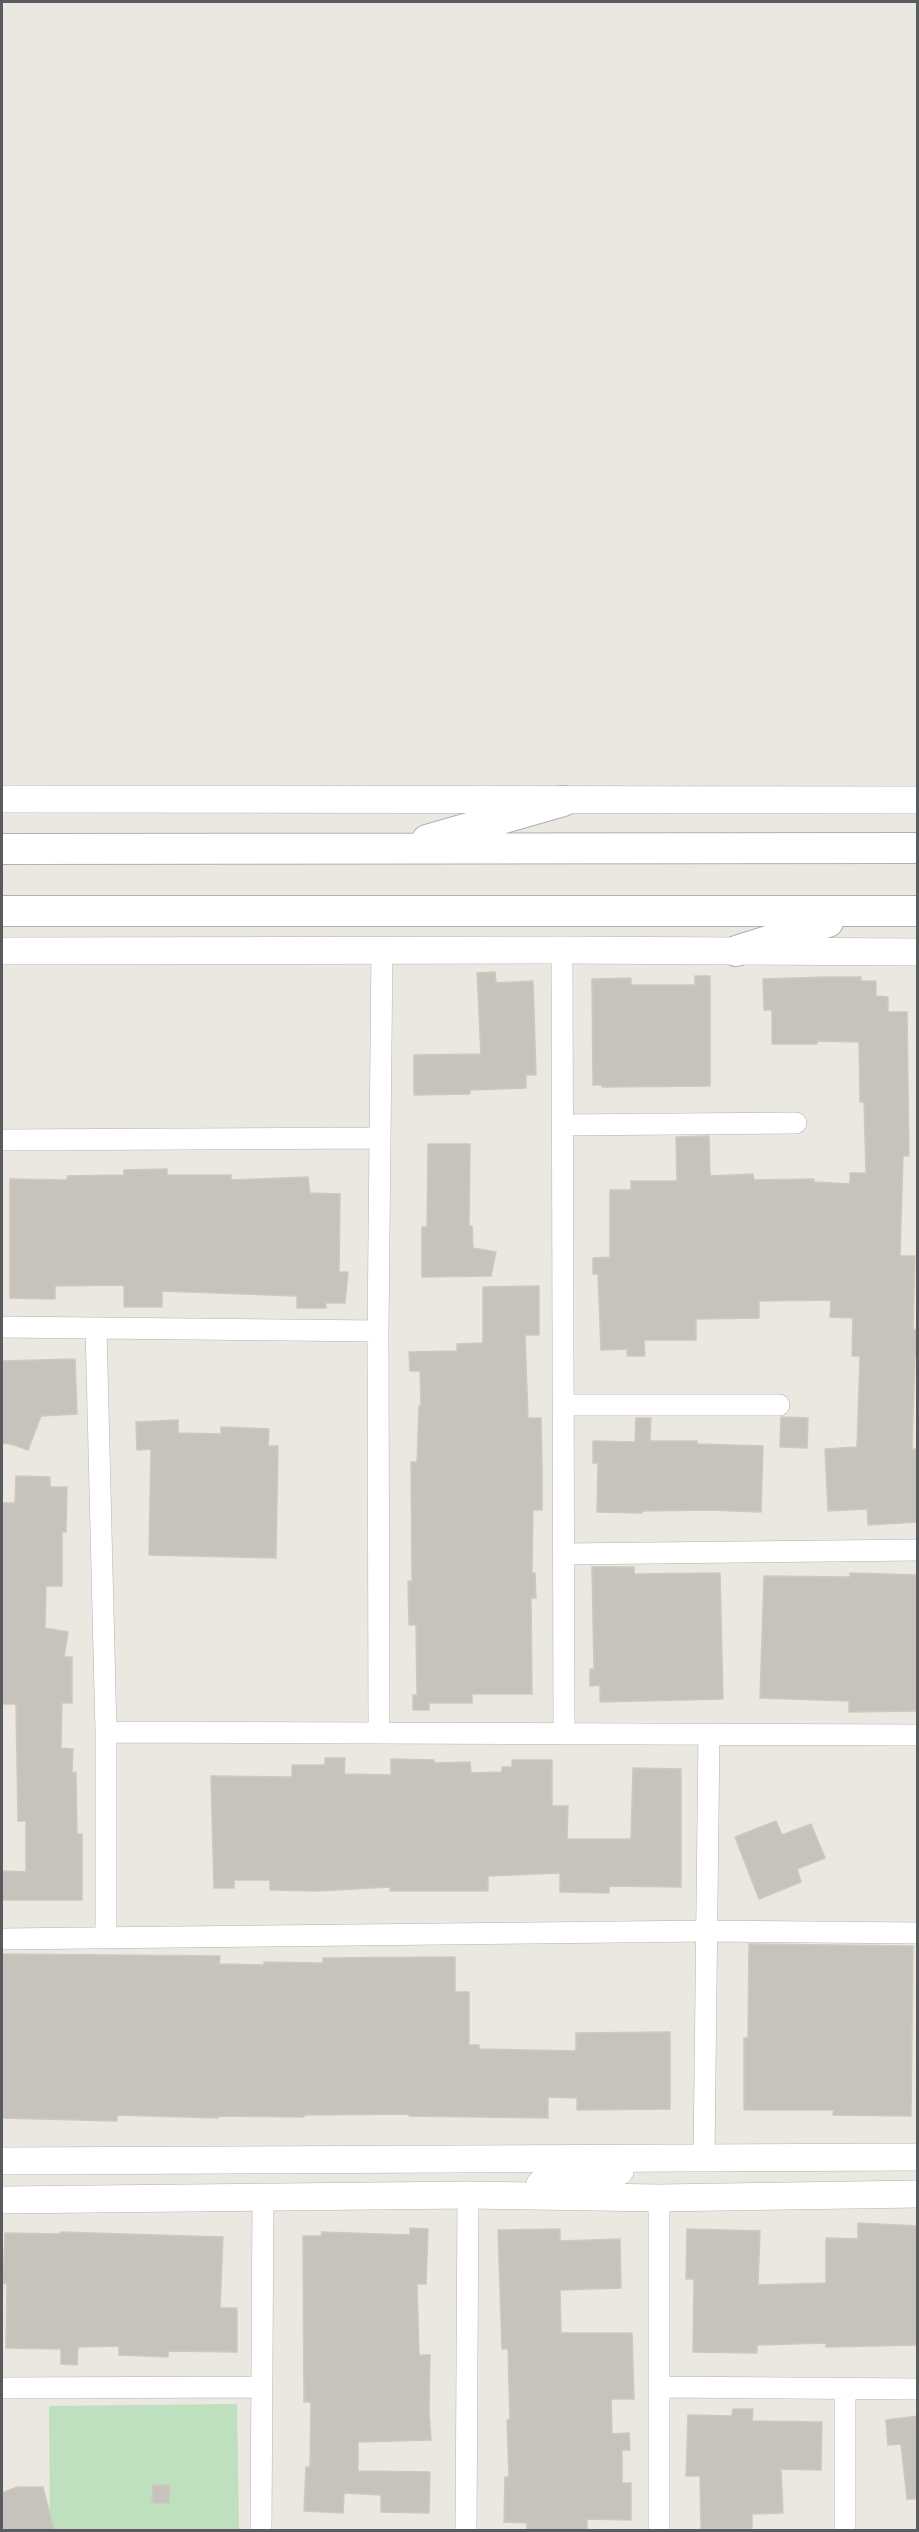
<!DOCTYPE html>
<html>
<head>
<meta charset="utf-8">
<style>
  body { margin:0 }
  #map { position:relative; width:919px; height:2532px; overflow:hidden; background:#eae8e0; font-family:Roboto,sans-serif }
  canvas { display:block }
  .frame { position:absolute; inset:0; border:3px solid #595c5f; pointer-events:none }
</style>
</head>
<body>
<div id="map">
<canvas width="919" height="2532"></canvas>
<div class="frame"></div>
</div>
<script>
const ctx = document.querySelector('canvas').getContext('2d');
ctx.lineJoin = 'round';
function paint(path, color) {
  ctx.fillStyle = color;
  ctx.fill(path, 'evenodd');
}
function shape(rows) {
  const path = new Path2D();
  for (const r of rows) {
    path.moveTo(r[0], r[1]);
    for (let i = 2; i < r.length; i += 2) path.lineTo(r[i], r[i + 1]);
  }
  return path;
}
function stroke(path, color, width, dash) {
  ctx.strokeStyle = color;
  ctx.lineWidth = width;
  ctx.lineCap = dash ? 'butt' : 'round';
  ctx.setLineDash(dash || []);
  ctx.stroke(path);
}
paint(shape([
  [237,2404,239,2530,50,2530,49,2406]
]), '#bee0be');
const building = shape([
  [495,972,496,983,533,981,536,1075,526,1075,526,1088,470,1090,470,1094,414,1095,414,1055,481,1054,477,973,495,972],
  [695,976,710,976,710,1086,602,1087,602,1085,593,1085,592,979,631,978,631,985,695,985,695,976],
  [824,977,861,977,861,981,876,981,876,996,888,997,888,1012,907,1012,909,1156,903,1156,900,1256,915,1256,913,1330,918,1329,918,1357,915,1357,912,1449,918,1449,918,1522,868,1525,867,1509,828,1511,825,1449,857,1447,860,1356,852,1356,853,1318,830,1317,831,1300,759,1301,759,1318,696,1319,696,1340,644,1340,645,1356,627,1356,627,1349,601,1350,598,1274,593,1274,593,1258,610,1257,610,1190,631,1190,631,1181,677,1181,676,1137,709,1136,710,1176,753,1174,754,1180,814,1179,814,1182,850,1184,850,1173,866,1173,864,1102,860,1102,859,1042,817,1041,817,1044,772,1044,772,1010,764,1010,763,979,824,977],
  [428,1144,470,1144,469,1226,472,1226,473,1248,496,1252,491,1276,422,1277,422,1227,427,1227,428,1144],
  [167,1169,167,1175,231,1175,231,1180,308,1177,310,1193,340,1194,339,1272,348,1272,345,1303,326,1303,326,1308,297,1308,297,1296,162,1291,162,1307,124,1307,124,1285,55,1286,55,1299,10,1298,10,1179,67,1180,67,1176,124,1175,124,1170,167,1169],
  [539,1286,539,1335,525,1335,528,1418,541,1418,542,1463,542,1510,533,1510,532,1573,535,1573,536,1598,531,1598,532,1694,472,1694,472,1703,429,1703,429,1710,413,1710,413,1695,417,1695,416,1625,409,1625,408,1581,412,1581,411,1462,417,1462,419,1406,421,1406,420,1371,410,1371,409,1352,457,1351,457,1344,483,1343,483,1287,539,1286],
  [75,1359,77,1414,41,1416,28,1450,11,1444,2,1443,2,1361,75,1359],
  [781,1417,808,1418,807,1448,780,1447,781,1417],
  [636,1418,651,1418,650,1441,697,1441,697,1444,763,1446,761,1512,709,1510,642,1511,642,1513,597,1512,598,1463,593,1463,593,1441,635,1442,636,1418],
  [178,1420,178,1433,221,1434,221,1427,269,1429,268,1446,278,1446,276,1558,149,1555,151,1449,137,1450,136,1422,178,1420],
  [16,1476,50,1477,50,1487,67,1487,66,1532,62,1532,62,1586,46,1586,45,1628,68,1632,64,1657,72,1657,72,1703,62,1703,61,1748,73,1749,72,1773,76,1772,77,1834,82,1834,82,1900,2,1900,2,1871,26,1872,26,1821,18,1821,16,1704,2,1704,2,1503,15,1503,16,1476],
  [592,1567,634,1567,634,1574,720,1573,723,1699,600,1702,600,1685,590,1686,590,1669,594,1669,592,1567],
  [850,1573,916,1575,916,1711,849,1712,849,1701,760,1698,764,1576,850,1577,850,1573],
  [325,1758,345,1758,344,1774,391,1775,391,1759,434,1760,434,1763,470,1762,471,1773,502,1772,502,1767,512,1767,512,1760,552,1760,552,1806,568,1806,567,1839,631,1839,633,1768,681,1769,681,1887,609,1886,609,1893,560,1892,560,1873,488,1876,488,1891,390,1891,390,1887,318,1891,270,1890,270,1880,234,1880,234,1888,214,1888,211,1776,292,1777,292,1765,325,1765,325,1758],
  [776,1821,782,1835,811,1824,825,1858,797,1869,801,1882,759,1899,735,1837,776,1821],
  [749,1944,913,1946,911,2116,833,2115,834,2110,744,2110,744,2038,748,2038,749,1944],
  [2,1954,220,1956,219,1964,264,1965,264,1962,323,1963,323,1958,455,1957,455,1992,469,1992,469,2045,479,2045,479,2049,576,2051,576,2033,670,2032,670,2109,577,2110,577,2098,548,2097,548,2118,409,2116,409,2114,304,2115,304,2117,218,2116,218,2118,117,2115,117,2121,2,2118,2,1954],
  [858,2223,918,2226,918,2345,826,2347,826,2343,757,2345,757,2353,693,2352,694,2279,686,2279,687,2229,760,2231,758,2285,826,2283,826,2238,858,2239,858,2223],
  [410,2228,428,2229,426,2284,417,2284,419,2355,430,2355,429,2412,431,2440,358,2442,358,2471,430,2472,429,2513,381,2512,381,2495,344,2493,343,2513,304,2511,306,2467,310,2467,311,2402,304,2402,303,2236,321,2236,322,2232,410,2235,410,2228],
  [560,2229,560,2241,620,2239,621,2288,560,2290,561,2333,632,2333,634,2399,611,2399,612,2434,629,2433,630,2450,622,2450,622,2483,631,2483,631,2520,587,2519,587,2530,527,2530,527,2523,504,2522,505,2477,509,2477,507,2420,510,2420,508,2349,502,2349,498,2230,560,2229],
  [60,2232,223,2237,220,2308,237,2308,237,2352,168,2351,168,2357,119,2355,119,2346,78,2347,77,2365,61,2364,61,2349,6,2348,7,2284,3,2283,5,2233,60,2234,60,2232],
  [733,2409,753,2409,752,2421,822,2422,821,2470,781,2469,783,2513,752,2514,752,2528,701,2529,700,2476,686,2476,688,2415,732,2416,733,2409],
  [918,2416,918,2499,907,2499,901,2444,888,2445,886,2420,918,2416],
  [153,2485,170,2485,169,2503,152,2503,153,2485],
  [17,2487,43,2487,54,2530,2,2530,2,2493,17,2487]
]);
paint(building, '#c6c3bd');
stroke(building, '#cec9bf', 1.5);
const minor = shape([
  [562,950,564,1734],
  [563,1125,796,1123],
  [2,1140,379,1138],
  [2,1327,378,1331],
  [96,1328,106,1732,106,1937],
  [563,1405,779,1405],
  [564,1554,918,1550],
  [106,1732,918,1735],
  [379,1733,378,1331,382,950],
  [2,1939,707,1931,918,1933],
  [704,2157,709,1734],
  [659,2198,659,2530],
  [659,2387,918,2389],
  [2,2388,262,2387],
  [845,2389,845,2530],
  [261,2530,263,2197],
  [466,2530,468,2195]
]);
const tertiary = shape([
  [2,799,918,800],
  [2,951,562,950,918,952],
  [2,2161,918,2157],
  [540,2184,620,2171],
  [2,2200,468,2195,659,2198,918,2194]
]);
const secondary = shape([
  [427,840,563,801],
  [2,849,918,848],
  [2,911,918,911],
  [736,951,828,922]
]);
stroke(minor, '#b1b3b7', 22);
stroke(tertiary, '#b1b3b7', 28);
stroke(secondary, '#adb0b4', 32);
stroke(minor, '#fff', 21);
stroke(tertiary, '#fff', 27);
stroke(secondary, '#fff', 30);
</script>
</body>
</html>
